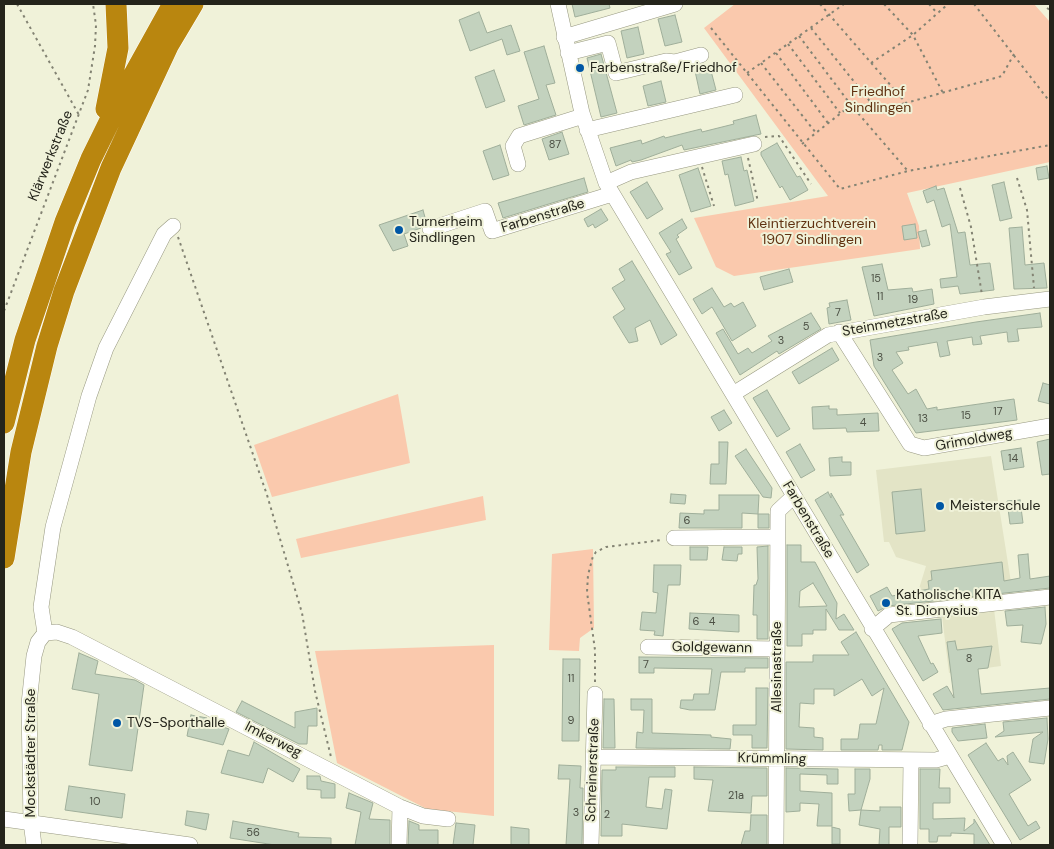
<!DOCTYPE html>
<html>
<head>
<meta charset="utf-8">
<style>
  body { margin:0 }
  #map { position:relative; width:1054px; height:849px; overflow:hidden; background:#f0f2d9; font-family:"DM Sans",sans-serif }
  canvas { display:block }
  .frame { position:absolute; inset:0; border:5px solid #24241b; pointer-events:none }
</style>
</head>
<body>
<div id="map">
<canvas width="1054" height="849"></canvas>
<div class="frame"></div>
</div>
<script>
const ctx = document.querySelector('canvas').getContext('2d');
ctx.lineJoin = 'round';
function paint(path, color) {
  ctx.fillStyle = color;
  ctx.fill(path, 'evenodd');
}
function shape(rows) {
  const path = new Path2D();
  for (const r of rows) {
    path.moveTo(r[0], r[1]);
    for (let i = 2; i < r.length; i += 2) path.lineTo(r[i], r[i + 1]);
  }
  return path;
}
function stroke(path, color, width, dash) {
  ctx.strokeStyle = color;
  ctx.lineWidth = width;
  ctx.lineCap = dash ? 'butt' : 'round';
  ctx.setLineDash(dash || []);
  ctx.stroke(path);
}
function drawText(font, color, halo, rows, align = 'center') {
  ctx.font = font + ' "DM Sans",sans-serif';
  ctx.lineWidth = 4;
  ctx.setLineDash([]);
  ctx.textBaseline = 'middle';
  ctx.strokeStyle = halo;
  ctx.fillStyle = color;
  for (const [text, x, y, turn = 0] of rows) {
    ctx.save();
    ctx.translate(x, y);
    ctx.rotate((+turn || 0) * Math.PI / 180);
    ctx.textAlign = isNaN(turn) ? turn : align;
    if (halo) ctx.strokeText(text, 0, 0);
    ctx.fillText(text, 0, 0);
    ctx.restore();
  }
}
paint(shape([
  [991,456,1013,595,919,607,918,592,926,566,896,557,889,542,884,542,876,470],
  [994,609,1001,666,949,673,942,616]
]), '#e3e4c6');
paint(shape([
  [735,4,1034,4,1050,22,1050,162,907,193,919,226,920,249,734,276,716,267,694,218,828,196,704,28],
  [398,394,410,463,272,497,254,445],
  [483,496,486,520,301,558,296,539],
  [593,549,594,628,580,638,579,651,549,650,552,554],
  [494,645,494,816,427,809,337,763,315,651]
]), '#fac9ad');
const building = shape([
  [572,4,609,4,610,8,575,17,572,4],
  [479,12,487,33,511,25,520,51,507,55,502,39,470,51,459,20,479,12],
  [675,15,682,42,665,46,658,19,675,15],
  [638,27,644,54,627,58,621,31,638,27],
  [544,46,555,83,546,85,556,115,524,125,518,106,539,99,524,52,544,46],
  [601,54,617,113,601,117,587,58,601,54],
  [710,67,716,90,700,94,695,71,710,67],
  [494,70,505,101,486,108,475,77,494,70],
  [661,81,666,102,648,106,643,86,661,81],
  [756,115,761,134,756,135,684,150,682,145,641,160,632,162,631,160,616,166,610,148,641,140,642,144,664,136,665,138,701,129,702,132,734,124,733,121,756,115],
  [562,132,569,154,549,160,542,139,562,132],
  [777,143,797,177,800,176,808,190,790,200,782,186,780,188,761,155,761,152,777,143],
  [500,145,509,175,493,180,483,151,500,145],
  [741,157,744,171,747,170,754,201,735,206,728,174,725,175,722,161,741,157],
  [1047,166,1049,178,1038,180,1036,168,1047,166],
  [698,168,711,206,691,212,679,175,698,168],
  [584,178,588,192,503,218,498,203,584,178],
  [647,182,663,209,647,219,630,192,647,182],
  [1004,182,1012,218,1000,221,992,185,1004,182],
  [936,186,937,190,944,188,958,233,965,232,970,265,990,263,994,290,960,294,958,286,941,288,940,279,957,277,950,224,942,227,934,200,927,203,923,191,936,186],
  [601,209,608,220,595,228,593,224,588,227,584,219,601,209],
  [423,210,426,221,421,228,404,234,408,246,393,251,379,225,423,210],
  [682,219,687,228,677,235,679,237,676,239,692,268,679,275,666,254,671,252,659,233,682,219],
  [915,224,917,238,904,240,902,226,915,224],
  [1022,227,1025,265,1044,263,1047,288,1014,289,1009,228,1022,227],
  [926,230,930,245,922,247,918,232,926,230],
  [632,261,677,335,661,345,650,320,635,328,638,341,629,343,613,317,625,309,612,288,625,280,619,269,632,261],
  [882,264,888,290,912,288,913,292,932,289,934,304,874,316,862,267,882,264],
  [789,269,793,282,764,290,760,277,789,269],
  [712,288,724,307,731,303,734,307,743,302,756,326,732,341,712,307,702,314,693,299,712,288],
  [847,300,851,320,829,324,827,308,830,307,829,303,847,300],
  [811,313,821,329,779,354,777,351,740,375,716,333,723,329,738,354,748,348,752,353,772,341,768,336,811,313],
  [1040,313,1042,327,1017,329,1019,341,1008,342,1007,332,980,336,982,344,973,345,972,337,947,341,950,355,940,357,937,342,908,347,909,350,896,352,903,363,892,370,908,394,916,389,927,409,937,407,937,410,1014,399,1017,420,916,433,874,366,870,340,976,322,1040,313],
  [832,348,839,360,799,384,792,372,832,348],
  [1043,383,1050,385,1050,404,1038,401,1043,383],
  [767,390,790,429,777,437,753,398,767,390],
  [829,406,829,409,837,409,837,415,878,413,879,431,847,432,846,428,813,429,812,407,829,406],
  [724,410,732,423,719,431,711,417,724,410],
  [1050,439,1050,474,1042,475,1037,442,1050,439],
  [719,442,728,442,726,484,710,484,711,464,719,464,719,442],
  [800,444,815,470,801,478,786,452,800,444],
  [1021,448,1024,467,1004,470,1001,451,1021,448],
  [746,449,772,488,771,498,763,497,735,456,746,449],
  [842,457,842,462,851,462,851,475,830,476,829,458,842,457],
  [921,489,925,531,896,534,892,492,921,489],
  [828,492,831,498,831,493,844,515,840,515,869,565,857,573,815,500,828,492],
  [671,494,686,495,685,504,670,503,671,494],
  [719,495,759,495,758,514,769,514,769,528,758,528,758,514,742,513,742,528,679,528,680,513,704,514,704,510,719,510,719,495],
  [1020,500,1023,523,1010,524,1007,501,1020,500],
  [787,545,801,545,801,562,815,562,837,603,836,619,844,614,854,630,839,630,826,609,826,630,813,630,813,634,802,634,802,646,787,646,787,545],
  [813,583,827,606,799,607,800,591,813,583],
  [768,546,768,639,757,639,757,615,753,615,754,585,756,585,758,579,757,547,768,546],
  [690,547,708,547,707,560,690,560,690,547],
  [724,547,742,547,742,554,738,554,737,561,722,560,724,547],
  [1028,554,1030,579,1050,576,1050,588,888,606,878,611,870,596,887,587,892,596,929,589,928,581,932,580,931,571,1002,562,1004,581,1020,578,1018,555,1028,554],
  [654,565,681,565,680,585,668,585,663,636,654,635,655,631,640,630,642,612,656,613,658,593,653,592,654,565],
  [1045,607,1046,624,1041,644,1021,642,1023,625,1007,626,1005,611,1045,607],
  [690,613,739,615,739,632,689,629,690,613],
  [941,619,942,633,918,636,931,664,933,663,938,672,923,681,892,629,902,623,941,619],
  [856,632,909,722,902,750,882,750,882,745,879,745,878,750,841,750,841,739,858,739,860,724,876,724,884,688,872,696,862,679,834,696,834,689,814,689,814,704,800,703,799,727,814,728,814,737,823,738,823,750,786,749,786,662,813,662,813,655,849,655,841,642,856,632],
  [955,641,957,650,992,646,988,668,978,669,981,694,1050,688,1050,699,943,710,933,694,947,686,954,698,947,642,955,641],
  [79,653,98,661,95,674,135,680,144,685,132,771,89,765,99,694,72,689,79,653],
  [639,657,768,658,768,668,745,668,745,672,721,672,715,710,690,710,680,708,681,700,693,700,694,694,709,694,712,669,654,668,654,673,639,673,639,657],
  [563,659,580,659,579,741,562,741,563,659],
  [756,688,768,688,767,748,752,748,752,735,733,735,733,725,756,725,756,688],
  [604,699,614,699,615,748,603,748,604,699],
  [631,699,652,699,652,733,711,735,711,737,731,739,730,749,636,748,637,732,643,733,644,710,631,710,631,699],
  [242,701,295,728,295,712,317,708,317,726,308,726,307,744,299,744,236,712,242,701],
  [191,715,207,718,206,721,229,729,223,745,187,736,191,715],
  [1047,718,1048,739,1044,764,1029,762,1033,739,1043,732,995,737,1004,731,1003,722,1047,718],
  [985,724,987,738,958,741,952,732,952,728,985,724],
  [254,742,300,769,293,782,268,768,263,783,221,773,228,750,249,756,254,742],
  [986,743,998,761,1003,758,1008,765,1007,756,1013,752,1031,780,1009,794,1028,826,1036,821,1040,828,1020,840,968,755,986,743],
  [559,765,581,766,580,788,583,788,582,845,566,845,570,779,558,779,559,765],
  [616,767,675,767,675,777,649,777,646,807,662,809,665,789,672,790,667,829,622,824,622,836,601,836,602,770,616,770,616,767],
  [694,767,767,768,767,796,752,796,751,813,708,811,713,780,694,779,694,767],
  [786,768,838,769,838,784,827,784,827,775,800,774,800,791,832,793,832,826,817,826,819,804,800,803,800,811,786,812,786,768],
  [855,769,870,769,870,779,861,810,849,811,848,794,855,794,855,769],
  [920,769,940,769,939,788,950,788,950,803,933,803,933,819,965,818,964,831,974,823,974,819,990,845,974,845,974,834,951,833,951,836,938,836,937,842,929,842,929,829,920,829,920,769],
  [307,776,320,776,321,781,335,784,335,798,321,798,321,790,307,789,307,776],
  [69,786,125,794,122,818,65,810,69,786],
  [349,793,373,803,369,819,390,820,390,845,355,845,361,812,346,808,349,793],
  [880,807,901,807,901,827,889,827,889,845,879,845,880,829,859,825,861,810,880,811,880,807],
  [187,811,209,814,206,830,185,825,187,811],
  [751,815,767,815,767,845,741,845,745,831,750,831,751,815],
  [233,821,299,833,298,837,331,838,331,845,275,845,230,838,233,821],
  [409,821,419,825,419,830,438,830,438,845,408,845,409,821],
  [456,823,475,825,473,845,453,845,456,823],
  [511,827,529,829,529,845,511,845,511,827],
  [832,827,840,829,840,844,832,844,832,827]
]);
paint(building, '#c3d2be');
stroke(building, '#9fae9a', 1);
const minor = shape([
  [558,4,582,113,606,183,1004,845],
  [564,37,675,4],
  [568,53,608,43,616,73,666,61,675,62,701,55],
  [587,130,735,95],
  [518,164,513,146,519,136,583,116],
  [606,183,631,172,754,144],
  [430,229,485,211,492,231,612,194],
  [839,332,910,444,924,448,1050,426],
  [733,394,828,335,984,307,1050,299],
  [674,538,777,537],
  [872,629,889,615,1050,597],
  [45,633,57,632,72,637,400,807,423,816,448,819],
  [45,633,41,607,53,527,89,396,106,348,164,234,173,226],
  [648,647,777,649],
  [930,724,946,719,1050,708],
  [594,757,936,760,950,756],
  [4,819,190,845],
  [34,845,31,822,29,704,34,656,38,642,45,633],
  [399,845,400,807],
  [591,845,595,694],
  [776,845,778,511,794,496],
  [910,845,911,760]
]);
const highway = shape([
  [106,109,118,48,116,4],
  [4,423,25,340,65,222,91,159,123,94,173,4],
  [4,558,21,452,47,346,64,291,111,168,168,46,193,4]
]);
stroke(minor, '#979881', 16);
stroke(highway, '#fff', 22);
stroke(shape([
  [17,4,79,115],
  [820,4,906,103,1002,76,1014,54],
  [884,4,913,35,943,93],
  [929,4,937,13],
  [974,4,1050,102],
  [1047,8,1050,10],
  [711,28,840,189,908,171,1050,145],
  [811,28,876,109,906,103],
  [799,36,851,105,907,170],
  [788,44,840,113],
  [776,53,828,123],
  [761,63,816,133],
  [871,63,913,35,948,4],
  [747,73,844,4],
  [765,137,779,136,811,184],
  [802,144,851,105],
  [748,158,758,202],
  [702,167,714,206],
  [1017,178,1027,210,1034,288],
  [960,188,971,227,982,295],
  [178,237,267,495,302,613,315,691,331,757],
  [4,311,88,90,95,46,96,25,93,4],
  [595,682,595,650,587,592,588,575,593,556,596,552,606,547,662,540]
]), '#838373', 2, [2.5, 4]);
stroke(minor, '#fff', 15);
stroke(highway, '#b9860f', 21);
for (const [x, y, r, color] of [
  [580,68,5,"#0057a5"],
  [399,230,5,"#0057a5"],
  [940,506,5,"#0057a5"],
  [886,603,5,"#0057a5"],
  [117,723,5,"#0057a5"]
]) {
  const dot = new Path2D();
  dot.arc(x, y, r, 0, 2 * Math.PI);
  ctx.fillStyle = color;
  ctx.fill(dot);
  stroke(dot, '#f0f2d9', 2);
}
drawText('11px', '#4c5044', null, [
  ["87",555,145],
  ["15",876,279],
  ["11",880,297],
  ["19",913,300],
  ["7",838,313],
  ["5",806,327],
  ["3",781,341],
  ["3",880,358],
  ["17",998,412],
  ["15",966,416],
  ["13",923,419],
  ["4",863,423],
  ["14",1013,459],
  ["6",687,521],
  ["6",696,622],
  ["4",712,622],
  ["8",969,659],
  ["7",646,665],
  ["11",571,679],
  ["9",571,721],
  ["21a",736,796],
  ["10",95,802],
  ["3",576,813],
  ["2",607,815],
  ["56",253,833]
]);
drawText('14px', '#24241b', '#f0f2d9', [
  ["Farbenstraße/Friedhof",590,68],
  ["Turnerheim",409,222],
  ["Sindlingen",409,238],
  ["Meisterschule",950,506],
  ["Katholische KITA",896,595],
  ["St. Dionysius",896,611],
  ["TVS-Sporthalle",127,723]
], 'left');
drawText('14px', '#603211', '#f0f2d9', [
  ["Friedhof",878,92],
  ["Sindlingen",878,108],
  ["Kleintierzuchtverein",812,224],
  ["1907 Sindlingen",812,240]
]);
drawText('14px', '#24241b', '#f0f2d9', [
  ["Klärwerkstraße",51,156,-68],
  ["Farbenstraße",543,216,-17],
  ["Steinmetzstraße",895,323,-10],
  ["Grimoldweg",974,440,-10],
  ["Farbenstraße",808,520,59],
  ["Goldgewann",712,648,1],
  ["Allesinastraße",777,667,-90],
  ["Imkerweg",273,740,27],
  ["Mockstädter Straße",31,753,-90],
  ["Krümmling",772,759,1],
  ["Schreinerstraße",593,770,-88]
]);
</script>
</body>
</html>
